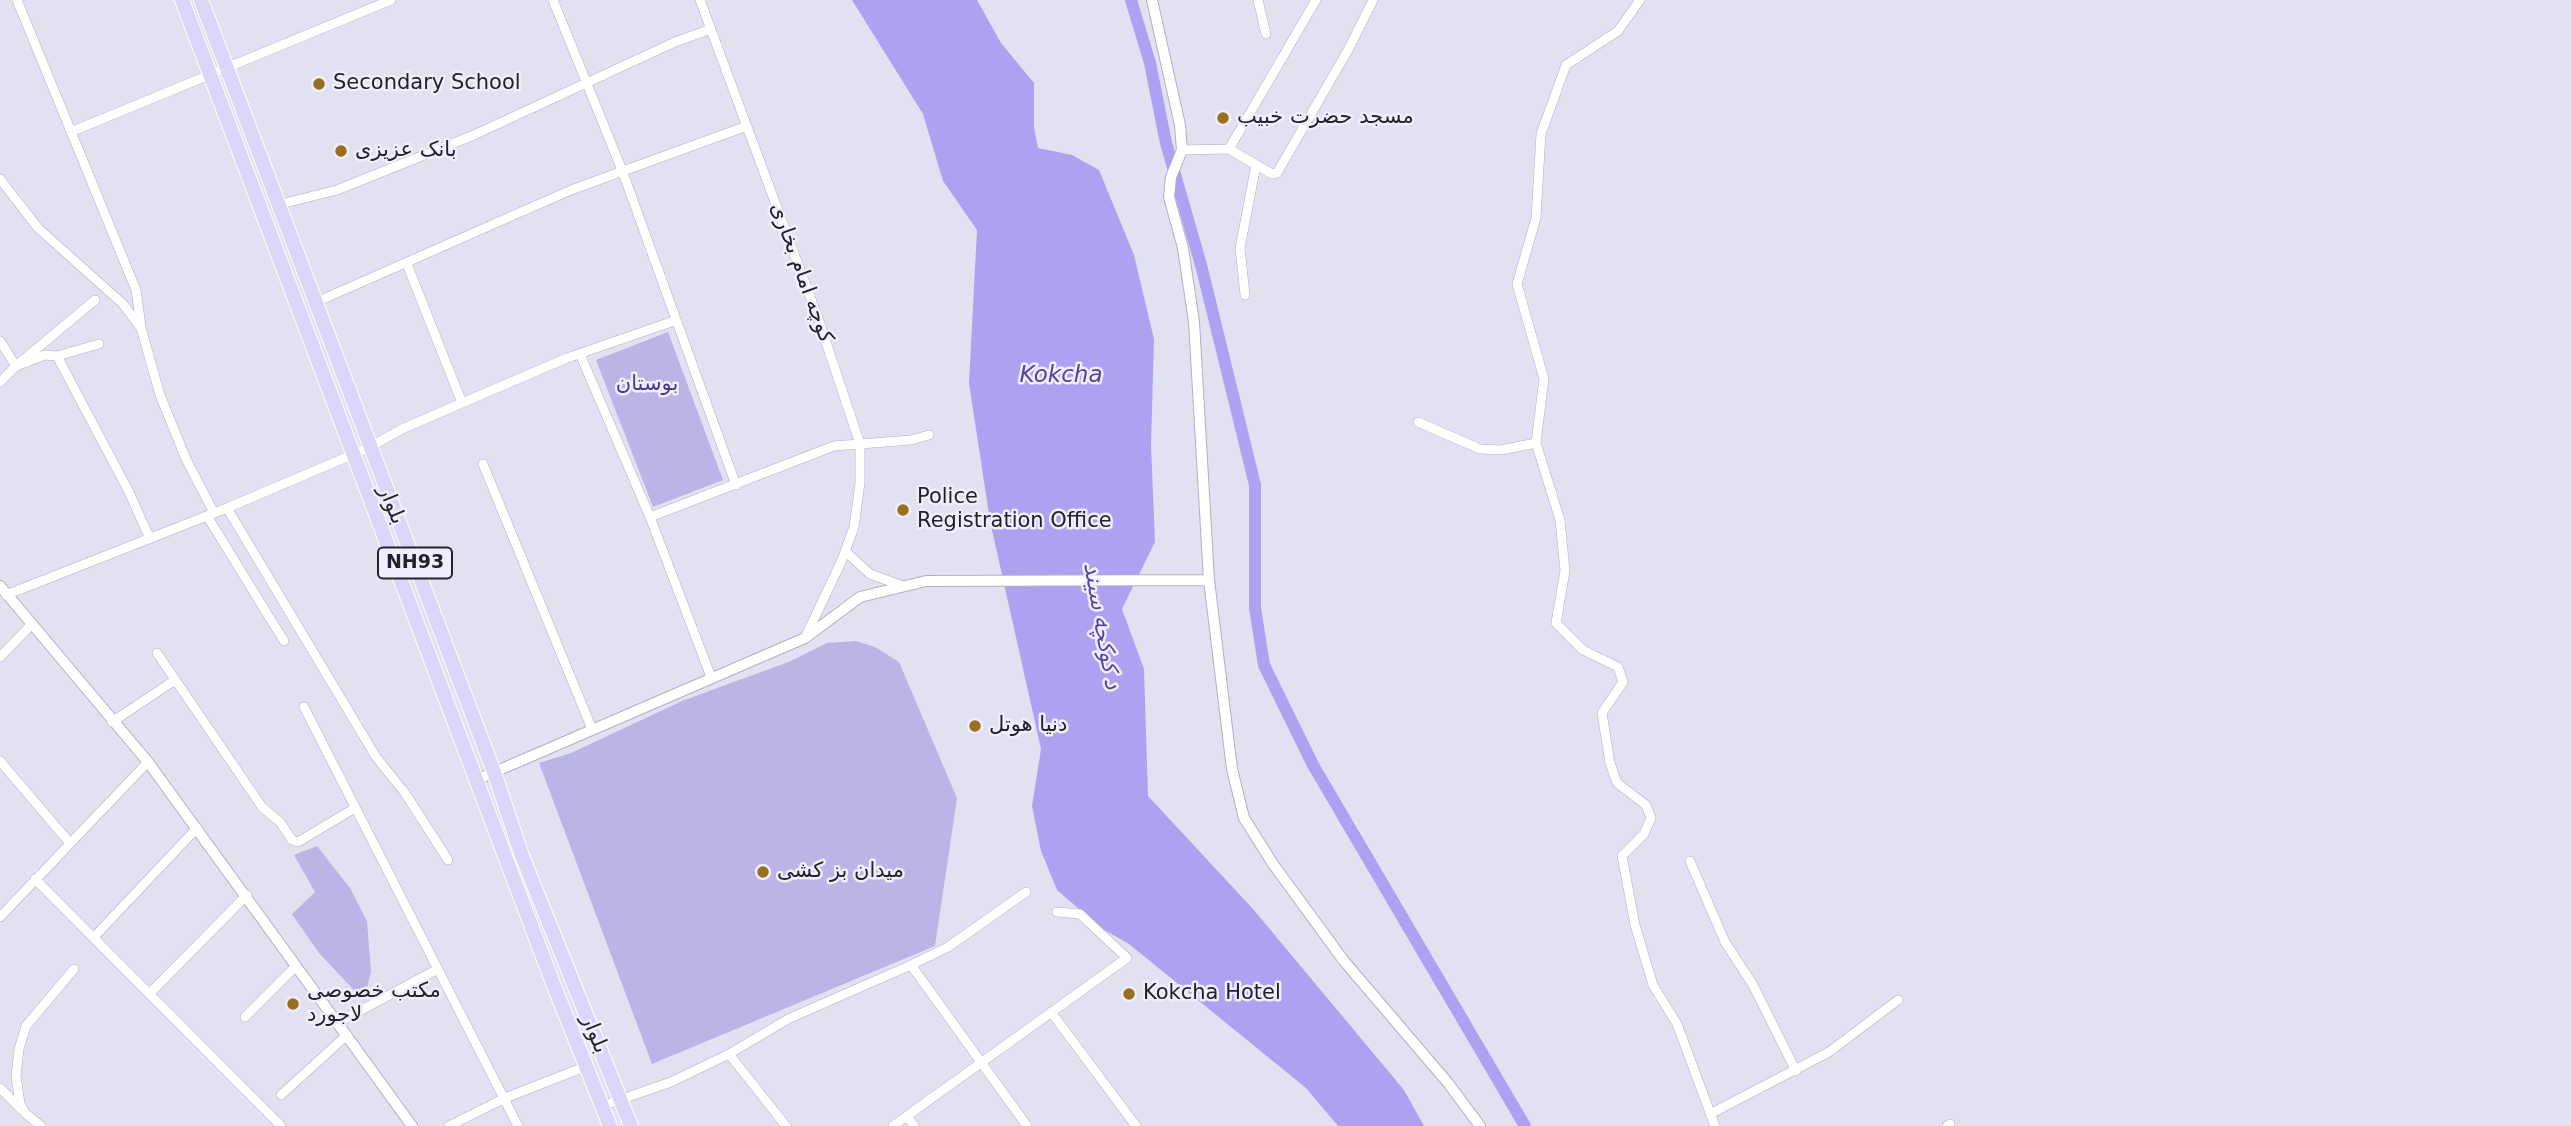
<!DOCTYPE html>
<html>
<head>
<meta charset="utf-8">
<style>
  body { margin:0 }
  canvas { display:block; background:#e2e1f1 }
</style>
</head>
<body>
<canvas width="2571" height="1126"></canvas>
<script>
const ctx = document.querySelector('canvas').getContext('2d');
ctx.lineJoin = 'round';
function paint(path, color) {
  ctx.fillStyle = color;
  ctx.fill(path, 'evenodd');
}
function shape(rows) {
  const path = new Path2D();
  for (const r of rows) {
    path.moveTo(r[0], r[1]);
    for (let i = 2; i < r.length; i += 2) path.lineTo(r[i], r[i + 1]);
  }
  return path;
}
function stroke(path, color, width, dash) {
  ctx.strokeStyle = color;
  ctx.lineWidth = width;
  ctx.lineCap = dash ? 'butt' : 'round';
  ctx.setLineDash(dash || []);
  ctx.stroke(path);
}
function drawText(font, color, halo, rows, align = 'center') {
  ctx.font = font + ' "DejaVu Sans","Noto Sans Arabic",sans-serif';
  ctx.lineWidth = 5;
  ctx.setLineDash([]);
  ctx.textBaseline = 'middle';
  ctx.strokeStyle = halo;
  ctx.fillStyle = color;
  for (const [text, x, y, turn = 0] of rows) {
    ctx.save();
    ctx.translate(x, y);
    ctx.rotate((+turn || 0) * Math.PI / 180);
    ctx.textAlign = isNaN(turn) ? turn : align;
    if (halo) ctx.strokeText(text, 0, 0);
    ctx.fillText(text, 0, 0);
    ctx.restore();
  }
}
paint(shape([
  [668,332,723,480,653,507,596,360],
  [856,641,875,647,899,662,957,798,935,946,652,1064,539,763,571,753,682,701,791,661,827,643],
  [317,846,350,888,367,921,371,972,364,1001,319,953,292,914,315,892,294,855]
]), '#bab5e6');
paint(shape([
  [852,0,977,0,1001,43,1034,83,1034,127,1038,148,1072,155,1099,170,1134,255,1154,339,1151,445,1155,542,1122,609,1144,669,1148,796,1253,909,1404,1090,1424,1126,1338,1126,1306,1088,1129,944,1101,928,1057,890,1041,851,1032,806,1041,749,990,521,969,383,977,230,943,181,923,114]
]), '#aca2f1');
stroke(shape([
  [1131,0,1150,63,1166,143,1201,265,1255,485,1255,608,1264,665,1313,765,1525,1126]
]), '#aca2f1', 12);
const minor = shape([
  [17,0,136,290,141,326],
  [553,0,622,170,736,485],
  [700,0,818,318,860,444,860,483,854,527,842,560,805,638],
  [1258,0,1266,34],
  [1640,0,1618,31,1566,65,1541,134,1536,218,1517,284,1544,379,1536,443,1560,520,1565,571,1556,623,1583,650,1618,667,1623,682,1602,713,1610,763,1617,783,1646,805,1651,818,1644,834,1622,856,1635,925,1653,985,1677,1024,1715,1126],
  [73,131,391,0],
  [1229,149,1316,0],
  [1182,150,1229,149,1272,174,1277,173,1348,50,1373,0],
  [0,179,38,228,123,304,141,328,160,395,186,459,214,513],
  [277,205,337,190,474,135,675,42,711,29],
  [1245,295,1240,248,1256,165],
  [314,303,571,190,747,126],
  [0,341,16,366,95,300],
  [580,354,650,517,711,677],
  [57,356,99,344],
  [0,382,16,366,45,355,57,356,129,492,150,539],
  [462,403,567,358,674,321],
  [1418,422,1480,449,1501,450,1536,443],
  [483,464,592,729],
  [227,508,376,757,405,793,448,860],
  [207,516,284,641],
  [650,517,834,446,911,440,929,435],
  [845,551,870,574,903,586],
  [6,595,227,508,368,448,402,429,462,403,407,264],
  [157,653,262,807,280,822,292,840,298,842,355,808],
  [0,657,31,625],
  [304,707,518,1126],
  [112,722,175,680],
  [0,761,69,842],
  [1690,861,1725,942,1753,985,1796,1071],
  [35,879,281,1126],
  [0,917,148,762],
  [95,936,197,828],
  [911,965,1027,1126],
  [150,993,247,895],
  [1051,1012,1136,1126],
  [245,1017,295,967],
  [337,1023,438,969],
  [729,1054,786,1126],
  [0,1088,21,1109],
  [281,1095,347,1035],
  [602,1106,671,1082,729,1054,788,1019,911,965,948,947,1026,892],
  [1710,1114,1829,1052,1898,1000],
  [907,1116,914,1126],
  [41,1126,25,1113,20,1104,16,1076,19,1049,26,1026,74,969],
  [449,1126,505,1098,587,1066],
  [893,1126,1127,958,1080,914,1057,912],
  [1947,1126,1950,1124]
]);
const tertiary = shape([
  [1152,0,1180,125,1182,150,1171,177,1169,197,1183,248,1194,322,1209,580,1232,769,1244,818,1273,864,1344,961,1448,1083,1480,1126],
  [0,586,148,762,412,1126],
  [476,780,805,638,860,597,926,581,1209,580]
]);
const primary = shape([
  [182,0,554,986,610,1126],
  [201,0,494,772,522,856,631,1126]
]);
stroke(minor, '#b1b0bf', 10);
stroke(tertiary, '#b1b0bf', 12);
stroke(primary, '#fff', 16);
stroke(minor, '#fff', 9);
stroke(tertiary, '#fff', 10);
stroke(primary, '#dad6f8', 14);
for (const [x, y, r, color] of [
  [319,84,7,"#996e1c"],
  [1223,118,7,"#996e1c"],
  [341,151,7,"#996e1c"],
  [903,510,7,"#996e1c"],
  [975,726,7,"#996e1c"],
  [763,872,7,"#996e1c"],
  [1129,994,7,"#996e1c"],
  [293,1004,7,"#996e1c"]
]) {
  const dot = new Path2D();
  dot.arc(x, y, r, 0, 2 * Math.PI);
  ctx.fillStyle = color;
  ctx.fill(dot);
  stroke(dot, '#efeefe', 2.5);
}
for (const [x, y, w] of [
  [415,563,74]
]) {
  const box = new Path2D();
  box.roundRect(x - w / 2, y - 15.5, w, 31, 5);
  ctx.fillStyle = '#efeefe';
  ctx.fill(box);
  stroke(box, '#232228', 2);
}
drawText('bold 19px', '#232228', null, [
  ["NH93",415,563]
]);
drawText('21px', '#232228', '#efeefe', [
  ["Secondary School",333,84],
  ["مسجد حضرت خبیب",1237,118],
  ["بانک عزیزی",355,151],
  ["Police",917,498],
  ["Registration Office",917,522],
  ["دنیا هوتل",989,726],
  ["میدان بز کشی",777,872],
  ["مکتب خصوصی",307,992],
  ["لاجورد",307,1016],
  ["Kokcha Hotel",1143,994]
], 'left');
drawText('21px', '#232228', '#efeefe', [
  ["کوچه امام بخاری",801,273,70],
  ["بلوار",391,505,68],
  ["بلوار",594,1034,68]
]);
drawText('21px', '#4d3994', '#efeefe', [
  ["بوستان",647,385]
]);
drawText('italic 23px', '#55429e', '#efeefe', [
  ["Kokcha",1061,376],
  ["د کوکچه سیند",1101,626,80]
]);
</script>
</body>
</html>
